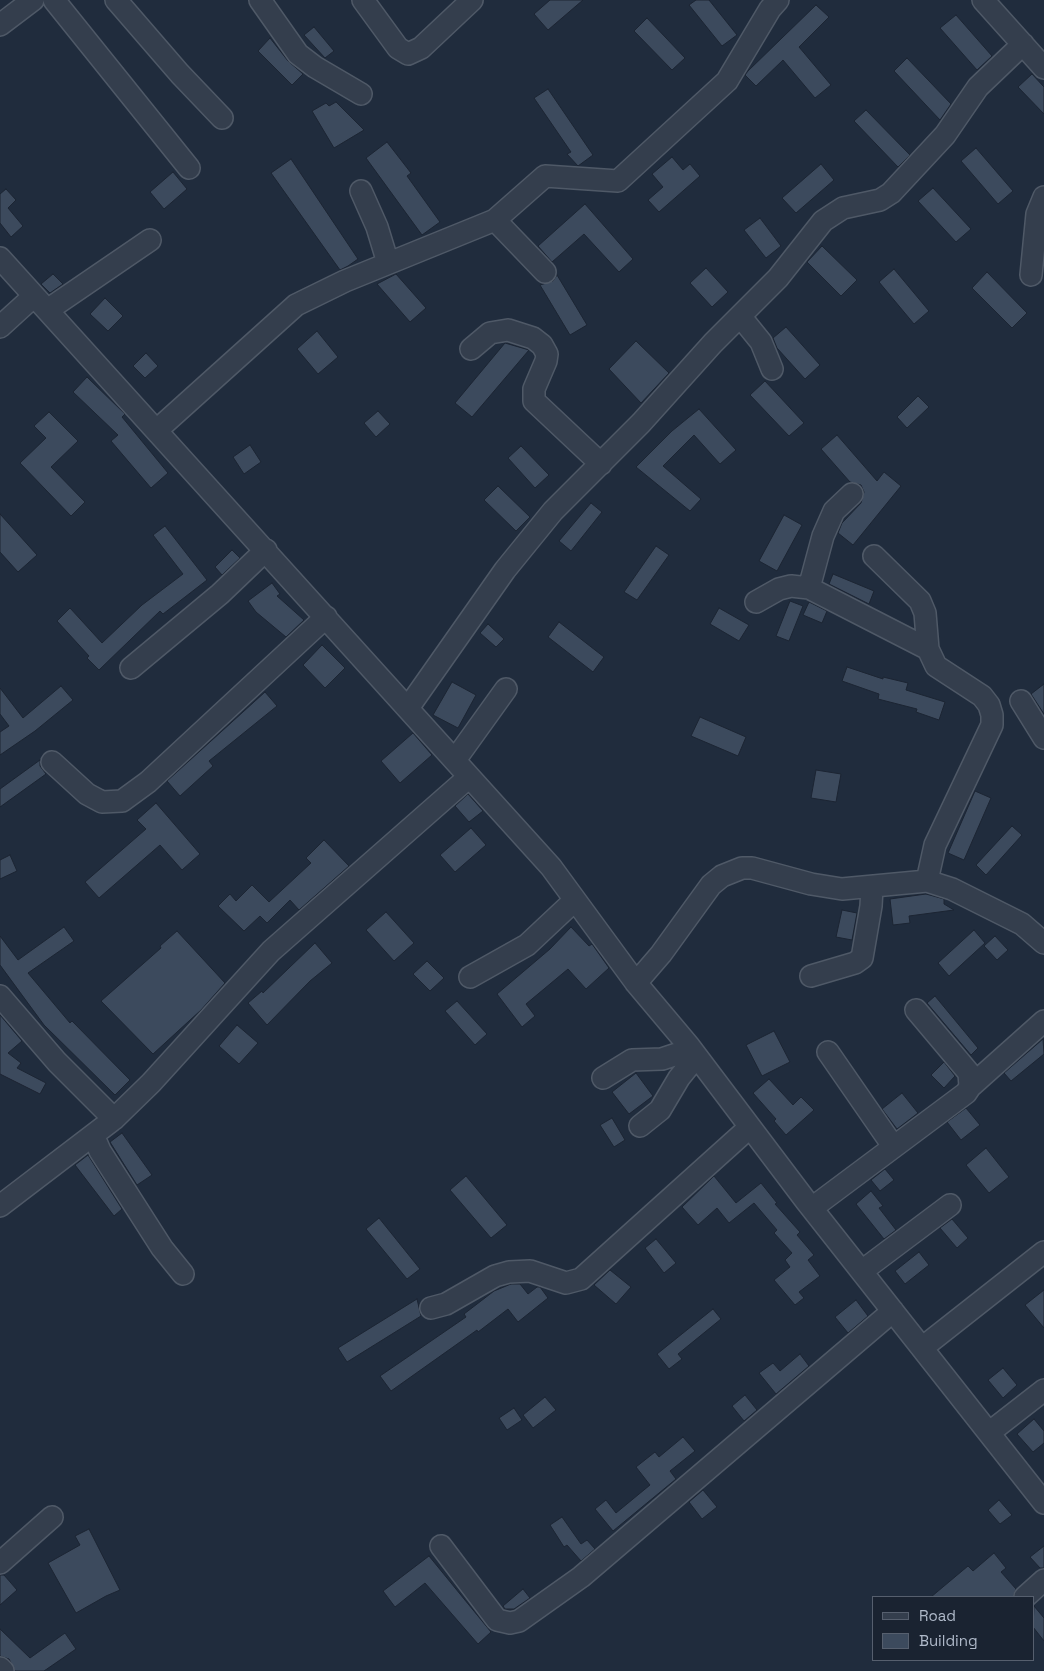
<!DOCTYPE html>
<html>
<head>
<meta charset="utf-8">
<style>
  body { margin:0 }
  #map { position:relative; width:1044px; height:1671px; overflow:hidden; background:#202c3d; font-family:"Space Grotesk",sans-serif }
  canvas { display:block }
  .legend { position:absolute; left:872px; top:1596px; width:162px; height:65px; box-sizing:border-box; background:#1a2331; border:1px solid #565f6e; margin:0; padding:6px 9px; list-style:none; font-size:15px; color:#afb9c9 }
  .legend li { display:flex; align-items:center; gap:10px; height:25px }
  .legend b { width:25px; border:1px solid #565f6e }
</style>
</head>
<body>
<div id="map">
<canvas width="1044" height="1671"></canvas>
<ul class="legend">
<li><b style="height:6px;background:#343e4d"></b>Road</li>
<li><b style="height:14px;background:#3c4a5d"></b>Building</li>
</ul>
</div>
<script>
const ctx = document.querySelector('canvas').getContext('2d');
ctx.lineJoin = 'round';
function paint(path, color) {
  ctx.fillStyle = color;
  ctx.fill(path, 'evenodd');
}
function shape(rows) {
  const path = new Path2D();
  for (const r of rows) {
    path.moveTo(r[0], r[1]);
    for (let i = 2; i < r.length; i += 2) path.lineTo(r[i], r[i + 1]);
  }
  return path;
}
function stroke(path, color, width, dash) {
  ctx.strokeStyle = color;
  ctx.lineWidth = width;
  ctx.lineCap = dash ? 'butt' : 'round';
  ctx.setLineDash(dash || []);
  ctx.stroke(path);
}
const building = shape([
  [550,0,583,0,548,30,534,14,550,0],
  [696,0,709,0,737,35,722,46,689,5,696,0],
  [816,5,829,17,799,47,831,85,815,98,783,60,756,86,745,75,748,71,816,5],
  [956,15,992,56,977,70,940,28,956,15],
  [647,18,685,58,672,70,634,31,647,18],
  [314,27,334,51,325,58,304,35,314,27],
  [270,38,288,61,303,74,292,85,258,51,270,38],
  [907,58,951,104,940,120,894,71,907,58],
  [1032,74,1044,87,1044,114,1018,87,1032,74],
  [548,89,593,155,578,166,567,154,571,152,534,98,548,89],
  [336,102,364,130,334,148,312,111,326,103,329,106,336,102],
  [866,110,910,155,898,167,854,121,866,110],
  [387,142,411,173,407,176,440,222,422,235,366,158,387,142],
  [976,148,1013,191,998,204,961,161,976,148],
  [672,157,683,170,690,164,700,176,659,212,648,200,663,187,652,174,672,157],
  [291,159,358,259,348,266,340,270,271,173,291,159],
  [821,164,834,180,796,213,782,198,821,164],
  [173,172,187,189,164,209,150,192,173,172],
  [933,188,971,229,956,242,918,201,933,188],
  [6,189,16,200,8,208,23,226,11,237,0,223,0,194,6,189],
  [585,204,633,259,619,272,584,234,552,262,538,246,585,204],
  [760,218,781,246,766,258,744,230,760,218],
  [822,246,857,280,841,296,807,262,822,246],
  [706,268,728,292,712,307,690,283,706,268],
  [894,269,929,311,914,324,879,282,894,269],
  [987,272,1027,313,1012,328,972,288,987,272],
  [53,274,63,284,50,293,41,284,53,274],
  [396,274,426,308,410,322,377,284,396,274],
  [557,275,587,325,570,335,540,285,553,281,557,275],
  [105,298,123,316,108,331,90,314,105,298],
  [786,327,820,365,805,379,777,348,773,338,786,327],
  [317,331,338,357,318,374,297,349,317,331],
  [636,341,669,373,641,403,609,369,636,341],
  [505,343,529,350,472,417,455,403,505,343],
  [146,353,158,366,145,378,133,366,146,353],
  [87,377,125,414,122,417,168,473,151,488,111,441,118,435,73,392,87,377],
  [765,381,804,423,789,436,750,395,765,381],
  [918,396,929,407,907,428,897,417,918,396],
  [699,409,736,450,720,464,694,435,663,466,701,499,690,511,636,467,672,431,699,409],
  [378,411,390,424,376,437,364,423,378,411],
  [49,412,78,441,51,467,85,502,71,516,20,463,46,438,34,426,49,412],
  [837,435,877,481,884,472,901,486,853,545,838,533,842,523,861,503,864,492,861,485,850,482,821,449,837,435],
  [250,445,261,462,244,474,233,457,250,445],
  [521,446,549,475,535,488,508,458,521,446],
  [498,486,530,517,516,531,484,500,498,486],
  [591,503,602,512,571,551,559,541,591,503],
  [0,514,37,555,18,572,0,552,0,514],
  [784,515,802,525,777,571,759,561,784,515],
  [165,526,207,580,163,614,160,611,99,670,87,658,89,656,57,621,70,608,102,643,142,605,183,574,153,535,165,526],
  [656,546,669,555,637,600,624,592,656,546],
  [232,550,240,558,222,575,215,567,232,550],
  [833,574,874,591,869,604,829,584,833,574],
  [272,583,280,594,277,596,304,620,286,637,256,612,248,601,272,583],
  [790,601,803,606,789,641,776,636,790,601],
  [809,602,827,611,822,623,803,615,809,602],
  [719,608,749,625,739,641,710,624,719,608],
  [559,622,604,657,593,672,548,637,559,622],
  [488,624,504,639,496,647,480,633,488,624],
  [322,645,345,668,325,688,303,665,322,645],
  [847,667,883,679,883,677,908,683,906,690,945,702,939,720,916,712,917,709,878,699,879,694,842,681,847,667],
  [452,682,476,695,458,728,433,715,452,682],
  [1044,684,1044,714,1031,694,1044,684],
  [61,686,73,700,35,731,0,755,0,732,9,726,0,714,0,688,23,718,61,686],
  [265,692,277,706,209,761,213,766,180,796,167,781,265,692],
  [700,717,746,737,738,756,691,736,700,717],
  [413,733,432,755,400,783,381,761,413,733],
  [40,760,40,766,46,774,0,807,0,789,40,760],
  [816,770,841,774,836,802,811,798,816,770],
  [975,791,991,798,964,860,948,853,975,791],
  [468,794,483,811,469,822,455,806,468,794],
  [156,803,200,854,182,870,160,845,99,898,85,882,146,829,137,820,156,803],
  [1012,826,1022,835,986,875,976,865,1012,826],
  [471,828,486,845,455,872,440,855,471,828],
  [324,840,349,866,299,910,290,900,267,923,260,916,244,931,218,906,230,894,236,901,252,885,269,902,311,863,306,858,324,840],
  [10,855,17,871,0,879,0,860,10,855],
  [926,894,944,899,944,904,954,910,909,916,910,923,893,925,890,899,926,894],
  [842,910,857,913,852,940,836,937,842,910],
  [386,912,414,943,394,961,366,930,386,912],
  [64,927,74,941,28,973,70,1023,72,1021,130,1080,115,1095,44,1025,0,965,0,936,18,960,64,927],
  [571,927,589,946,592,944,609,968,586,989,568,969,526,1004,535,1016,522,1027,497,994,550,949,571,927],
  [974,930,985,943,949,976,938,963,974,930],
  [177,931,225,983,201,1010,153,1054,101,1001,161,948,160,946,177,931],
  [995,936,1008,950,997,960,984,946,995,936],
  [315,943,332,963,310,981,267,1025,248,1003,262,991,263,993,315,943],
  [427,961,444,978,430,991,413,974,427,961],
  [935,996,978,1048,971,1055,927,1003,935,996],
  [457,1001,487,1034,475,1045,445,1011,457,1001],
  [0,1015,22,1041,8,1053,21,1063,17,1068,46,1083,40,1094,0,1074,0,1015],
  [237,1025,258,1043,239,1064,219,1046,237,1025],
  [774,1031,790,1062,762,1076,746,1045,774,1031],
  [1043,1039,1044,1054,1011,1081,1004,1073,1043,1039],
  [944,1062,955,1076,944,1088,931,1075,944,1062],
  [636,1073,653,1096,629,1114,612,1092,636,1073],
  [769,1079,793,1105,801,1097,814,1110,786,1135,774,1121,776,1119,753,1093,769,1079],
  [902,1093,918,1113,897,1129,882,1109,902,1093],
  [966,1108,980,1125,961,1140,947,1122,966,1108],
  [612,1118,625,1140,614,1147,600,1125,612,1118],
  [122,1133,152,1175,137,1185,110,1142,122,1133],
  [986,1148,1009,1177,989,1193,966,1165,986,1148],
  [88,1155,122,1209,114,1216,75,1165,88,1155],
  [885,1169,894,1180,880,1191,871,1180,885,1169],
  [466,1176,507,1225,491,1238,450,1190,466,1176],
  [714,1176,736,1203,761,1183,777,1203,775,1204,800,1232,797,1235,814,1255,808,1260,820,1276,799,1292,804,1298,795,1305,774,1280,790,1267,785,1260,792,1253,774,1233,777,1230,754,1203,729,1223,717,1208,698,1225,682,1207,714,1176],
  [871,1191,883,1206,879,1208,896,1230,884,1239,856,1204,871,1191],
  [379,1218,420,1269,407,1279,366,1229,379,1218],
  [952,1219,968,1238,957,1248,940,1228,952,1219],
  [656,1239,676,1263,664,1273,645,1248,656,1239],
  [919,1252,929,1265,905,1284,895,1271,919,1252],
  [610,1270,631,1287,616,1304,594,1285,610,1270],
  [511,1284,520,1284,528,1294,537,1287,540,1287,548,1298,518,1322,508,1309,478,1332,477,1330,391,1391,380,1376,466,1317,464,1314,494,1291,511,1284],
  [1044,1290,1044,1328,1025,1305,1044,1290],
  [417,1299,421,1316,347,1362,338,1348,417,1299],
  [856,1300,868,1316,848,1333,835,1317,856,1300],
  [713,1309,721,1319,678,1354,682,1359,669,1369,657,1354,713,1309],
  [800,1354,809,1366,776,1394,759,1373,773,1363,780,1371,800,1354],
  [1003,1368,1017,1385,1003,1398,988,1380,1003,1368],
  [745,1395,757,1410,744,1421,732,1406,745,1395],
  [545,1397,556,1410,533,1428,523,1415,545,1397],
  [514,1408,522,1420,507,1430,499,1418,514,1408],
  [1034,1419,1044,1431,1044,1443,1033,1452,1017,1434,1034,1419],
  [683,1437,695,1451,670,1471,676,1479,613,1531,595,1509,606,1500,616,1513,650,1485,636,1467,655,1452,659,1457,683,1437],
  [703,1490,717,1507,702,1519,689,1502,703,1490],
  [999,1500,1012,1515,1000,1524,988,1510,999,1500],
  [562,1517,581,1544,587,1540,595,1549,581,1561,567,1545,564,1547,550,1525,562,1517],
  [89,1529,120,1590,106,1596,76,1613,48,1563,80,1545,75,1536,89,1529],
  [1044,1546,1044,1568,1040,1568,1030,1557,1044,1546],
  [994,1553,1006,1568,1001,1572,1016,1589,1013,1597,931,1597,968,1566,973,1571,994,1553],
  [429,1556,491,1632,478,1644,425,1583,395,1607,383,1591,429,1556],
  [0,1575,4,1575,17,1590,0,1605,0,1575],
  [523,1589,530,1598,514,1609,505,1609,503,1606,523,1589],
  [1034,1606,1044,1618,1044,1641,1033,1627,1034,1606],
  [0,1629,30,1658,65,1633,76,1649,44,1671,15,1671,9,1659,0,1656,0,1629]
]);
paint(building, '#3c4a5d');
stroke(building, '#1c2533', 1);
const minor = shape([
  [54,0,189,168],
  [116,0,180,74,222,118],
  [260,0,298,54,315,67,361,94],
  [363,0,398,48,408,54,421,48,472,0],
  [983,0,1044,68],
  [0,25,33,0],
  [361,191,377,227,388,263],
  [495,220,545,272],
  [0,258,551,867,636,983,689,1046,806,1201,1044,1503],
  [1031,275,1037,214,1044,197],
  [49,309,150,240],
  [740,316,761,342,772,369],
  [0,327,34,296],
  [471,349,490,333,508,330,533,338,542,345,547,354,546,361,534,389,534,401,601,464],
  [157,430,296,305,345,281,495,220,545,176,618,181,727,81,770,9,778,0],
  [852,494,834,511,823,536,809,588,928,649],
  [874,556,920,601,925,613,928,649,936,666,982,696,989,705,992,715,992,725,935,845,927,881],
  [756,602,779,589,791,586,809,588],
  [131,668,220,594,266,550],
  [1021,701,1044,738],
  [408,708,505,570,553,511,641,423,713,343,778,278,823,221,843,208,880,200,891,193,945,135,978,87,1023,44],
  [455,760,506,689],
  [52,762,87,794,102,802,122,801,148,782,326,617],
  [811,976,855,963,862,958,871,906,872,888],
  [470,977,527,945,575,900],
  [636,983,661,954,711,885,722,876,742,868,752,868,811,884,842,889,927,881,952,889,1022,924,1044,943],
  [0,996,57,1062,114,1119],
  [828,1052,893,1146],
  [603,1078,632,1060,662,1059,680,1053,689,1046],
  [970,1087,1044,1021],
  [640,1126,660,1110,679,1078,696,1057],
  [94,1137,100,1151,162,1248,183,1274],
  [0,1206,114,1119,151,1083,271,951,469,777],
  [812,1208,966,1093,970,1087,969,1073,916,1010],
  [862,1271,950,1205],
  [431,1308,446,1304,495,1276,509,1272,530,1271,566,1283,581,1279,750,1127],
  [922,1348,1044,1252],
  [990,1432,1044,1390],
  [441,1546,497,1620,510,1623,519,1621,581,1577,893,1311],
  [0,1563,52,1517],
  [1025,1597,1044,1580],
  [0,1668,3,1671]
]);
stroke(minor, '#4f5967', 24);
stroke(minor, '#343e4d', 21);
</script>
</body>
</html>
